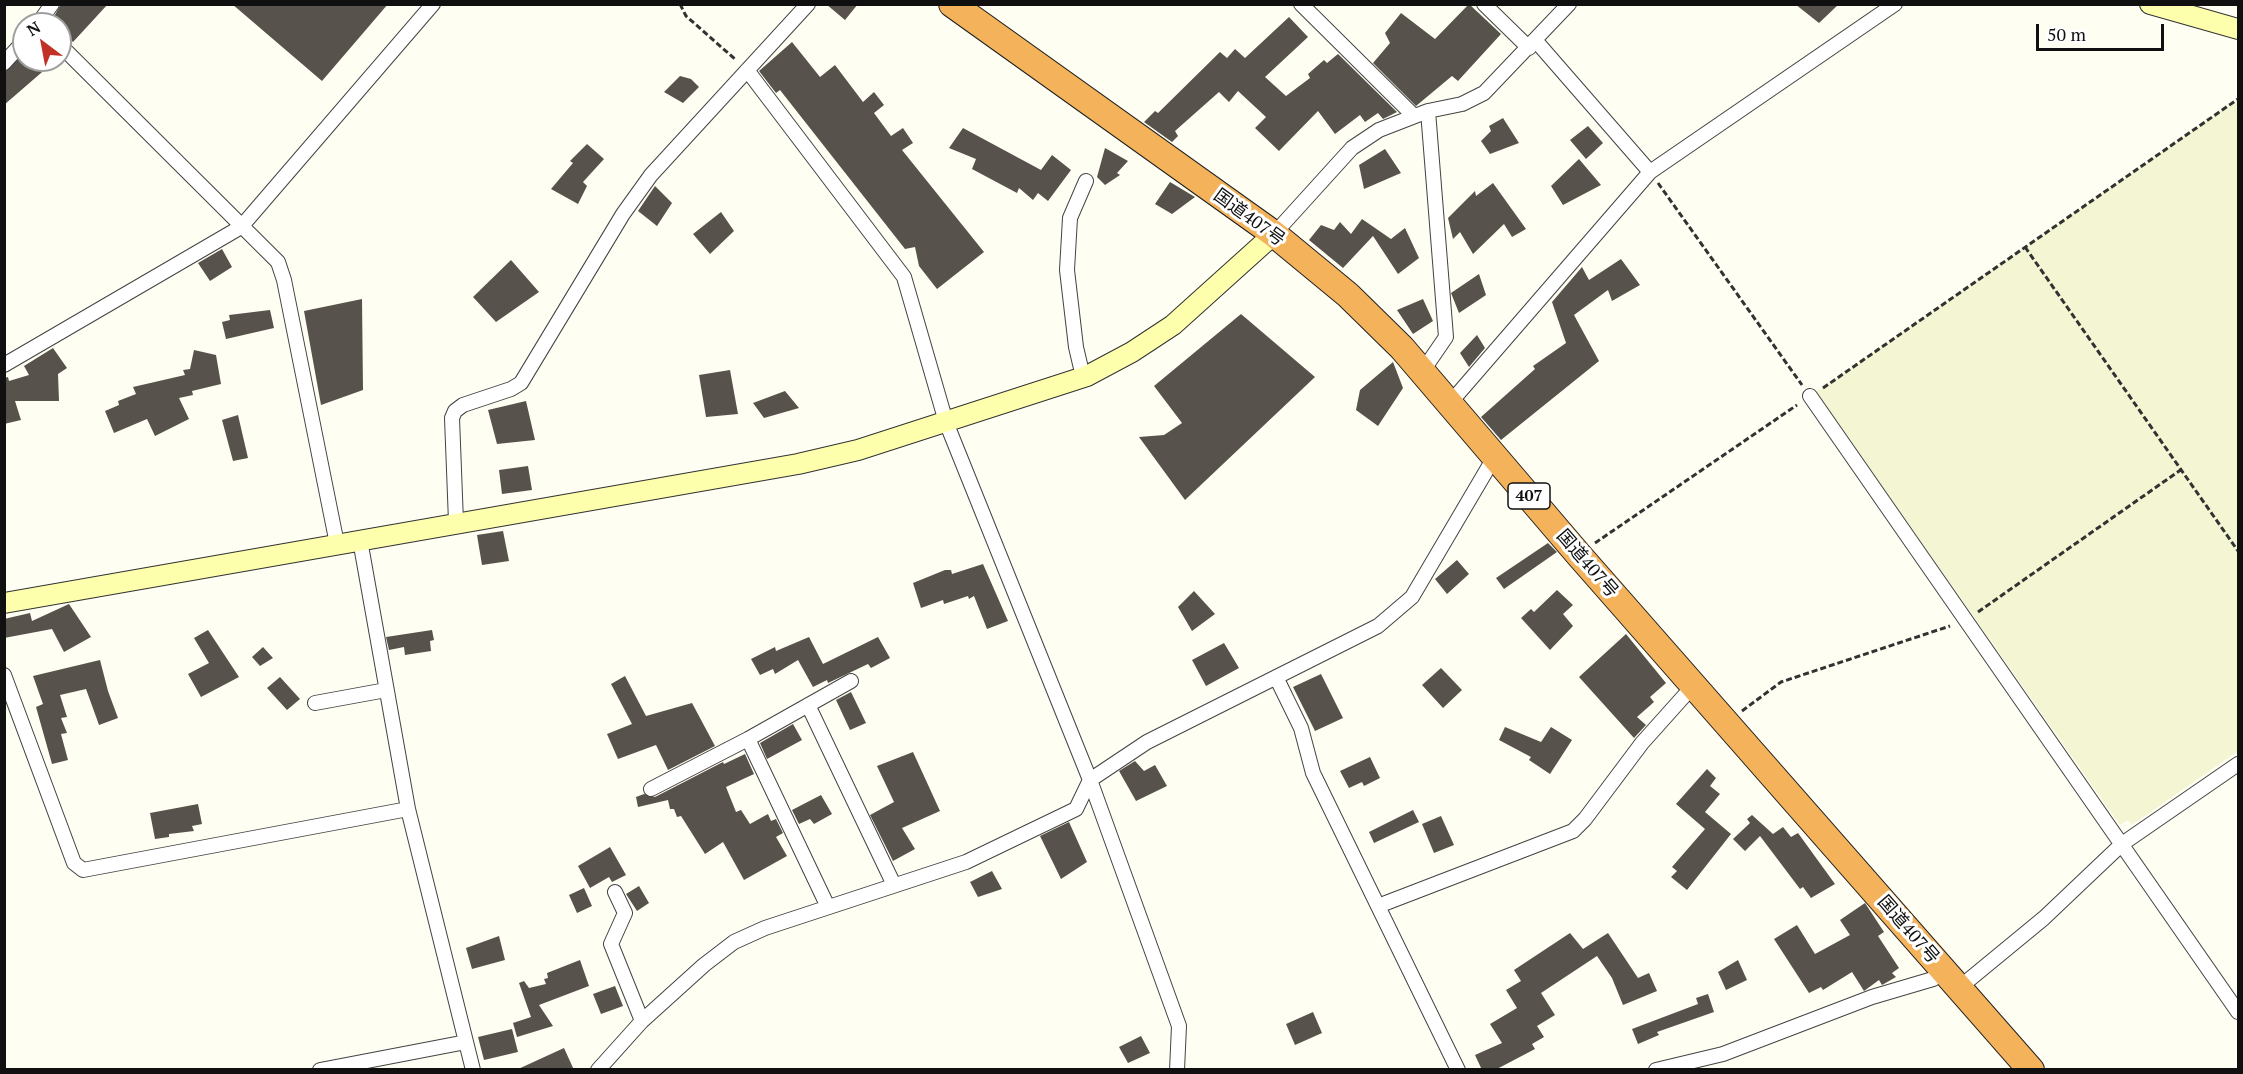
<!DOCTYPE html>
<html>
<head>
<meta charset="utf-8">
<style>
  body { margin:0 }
  #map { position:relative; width:2243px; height:1074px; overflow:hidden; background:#fffef2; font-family:"PT Serif",serif }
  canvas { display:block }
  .frame { position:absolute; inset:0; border:6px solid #101010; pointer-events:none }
  .north { position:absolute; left:12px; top:12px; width:60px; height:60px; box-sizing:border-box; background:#fff; border:2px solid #9f9f9f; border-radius:50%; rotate:328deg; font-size:16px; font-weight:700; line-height:24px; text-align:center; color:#101010 }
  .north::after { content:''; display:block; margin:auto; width:21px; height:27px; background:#c13126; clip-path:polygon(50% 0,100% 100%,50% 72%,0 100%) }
  .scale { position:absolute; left:2036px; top:24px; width:128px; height:27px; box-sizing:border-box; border:3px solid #101010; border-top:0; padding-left:8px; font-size:18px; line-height:21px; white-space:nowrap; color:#101010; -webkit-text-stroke:4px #fff; paint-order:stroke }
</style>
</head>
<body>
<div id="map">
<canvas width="2243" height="1074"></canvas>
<div class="frame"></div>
<div class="north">N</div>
<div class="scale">50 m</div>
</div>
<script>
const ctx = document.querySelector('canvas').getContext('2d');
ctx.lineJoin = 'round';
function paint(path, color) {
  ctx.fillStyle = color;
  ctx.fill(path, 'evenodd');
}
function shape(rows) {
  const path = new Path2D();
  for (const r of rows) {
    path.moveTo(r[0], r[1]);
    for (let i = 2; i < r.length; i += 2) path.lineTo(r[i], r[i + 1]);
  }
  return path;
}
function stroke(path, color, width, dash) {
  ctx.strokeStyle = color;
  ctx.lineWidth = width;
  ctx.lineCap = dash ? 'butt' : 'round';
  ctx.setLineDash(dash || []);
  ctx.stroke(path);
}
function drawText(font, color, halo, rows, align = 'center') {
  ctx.font = font + ' "PT Serif","Noto Sans JP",serif';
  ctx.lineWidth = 6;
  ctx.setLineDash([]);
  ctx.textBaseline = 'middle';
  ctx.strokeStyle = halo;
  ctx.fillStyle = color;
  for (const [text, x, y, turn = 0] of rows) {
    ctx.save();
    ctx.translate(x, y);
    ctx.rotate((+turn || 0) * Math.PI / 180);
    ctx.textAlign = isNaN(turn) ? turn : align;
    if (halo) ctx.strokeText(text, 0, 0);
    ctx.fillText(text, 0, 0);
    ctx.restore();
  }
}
paint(shape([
  [2238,99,2238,751,2132,825,2128,820,2120,825,1816,392]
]), '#f4f5d2');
paint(shape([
  [61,4,108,4,73,42,60,30,60,24,51,22],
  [232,4,388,4,322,81],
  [826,4,858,4,845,20],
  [1469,4,1501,34,1458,81,1452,76,1416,106,1373,63,1390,43,1385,33,1401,13,1435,39],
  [1795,4,1839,4,1819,23],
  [1289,17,1308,37,1265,77,1286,96,1310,78,1308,74,1324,60,1327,63,1338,54,1397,112,1383,119,1378,113,1365,122,1360,115,1335,134,1318,111,1279,151,1255,128,1266,117,1238,91,1229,102,1219,92,1175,131,1178,136,1172,142,1144,122,1155,111,1158,113,1220,52,1227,58,1235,49,1245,58],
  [792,42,820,77,835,65,863,102,874,92,884,105,874,113,891,136,903,128,913,143,902,150,984,252,937,289,919,266,915,247,905,249,780,90,776,93,759,71],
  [24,54,24,60,56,60,4,105,4,72],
  [680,76,691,79,699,87,683,103,664,92],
  [1503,118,1519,143,1490,154,1481,141,1491,131,1489,126],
  [1588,126,1603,143,1586,159,1570,140],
  [963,128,1041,170,1052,155,1071,170,1048,201,1038,193,1033,200,1019,188,1017,193,972,169,976,159,949,148],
  [587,144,604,159,583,182,587,186,578,204,551,189,573,163,570,161],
  [1105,148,1128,161,1117,173,1120,175,1105,185,1097,177],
  [1385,149,1401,173,1364,189,1359,165],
  [1579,159,1601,185,1563,205,1551,186],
  [1170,182,1195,197,1172,214,1155,204],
  [1493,183,1526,229,1512,237,1504,224,1473,254,1460,232,1453,239,1448,218,1475,191,1476,196],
  [655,186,672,203,657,226,638,211],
  [721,212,734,231,710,254,693,234],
  [1362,219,1391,239,1405,228,1419,258,1398,274,1373,236,1343,268,1309,240,1321,225,1334,230,1340,222,1351,234],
  [222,249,232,267,210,281,198,263],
  [1621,259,1640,285,1612,301,1608,290,1574,315,1599,361,1501,440,1481,417,1535,369,1533,366,1566,343,1552,302,1582,267,1589,280],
  [511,260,539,292,496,322,473,297],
  [1479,274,1486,295,1459,313,1451,293],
  [362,299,363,390,321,405,304,311],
  [1423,299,1433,321,1413,334,1397,310],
  [270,310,274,328,226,339,222,322,230,320,229,315],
  [1241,314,1315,377,1185,500,1139,437,1164,435,1182,423,1154,386],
  [1477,335,1485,348,1469,367,1460,353],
  [53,348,67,368,58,374,59,401,15,401,21,420,4,424,4,378,8,377,9,381,29,375,24,366],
  [194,350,216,355,221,384,192,391,193,395,179,398,189,419,155,436,147,419,114,433,105,411,119,405,118,401,136,394,133,387,185,375,183,370,190,369],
  [1393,362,1403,388,1378,426,1356,410,1360,390],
  [730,370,738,414,706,417,699,375],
  [785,391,799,408,764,418,753,403],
  [526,401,535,440,497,444,488,410],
  [238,415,248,458,233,461,222,420],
  [528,466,532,490,502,494,499,470],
  [503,531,509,561,482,565,477,535],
  [1548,543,1557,552,1504,589,1496,578],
  [1457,560,1469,574,1447,594,1435,579],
  [983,564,1008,621,987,629,974,596,969,599,968,596,944,604,943,600,921,608,913,583,945,570,951,570,952,574],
  [1557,590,1573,605,1563,614,1573,626,1550,650,1521,618,1531,609,1534,612],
  [1194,591,1215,614,1192,631,1178,607],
  [69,604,91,637,64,652,52,629,4,638,4,619,30,613,32,621],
  [208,630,239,677,201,697,188,674,209,663,194,638],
  [432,630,434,640,430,641,431,651,405,655,404,647,389,650,386,637],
  [1626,634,1666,683,1650,697,1654,702,1637,717,1646,725,1634,738,1579,677],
  [809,637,823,664,878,637,890,658,871,668,868,664,828,683,827,680,813,687,798,660,775,674,773,669,760,675,751,659,775,647,776,651],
  [1224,643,1239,668,1206,686,1192,660],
  [263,647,273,658,260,666,252,657],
  [100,660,108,691,118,718,99,725,86,689,60,695,67,717,61,718,67,733,61,734,68,760,52,764,36,707,43,704,33,676],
  [1441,668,1462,690,1443,708,1422,685],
  [1321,674,1343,718,1315,731,1293,687],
  [625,676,646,716,692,703,715,746,668,770,656,745,618,759,607,734,632,724,611,684],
  [280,677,300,699,287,710,267,688],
  [851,692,866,723,850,730,836,700],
  [793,724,802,740,767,759,760,743],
  [1505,727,1541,742,1551,727,1572,740,1550,774,1529,760,1531,757,1499,740],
  [913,752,940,811,902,828,915,849,893,861,870,815,894,802,877,766],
  [745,754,754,774,726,787,736,812,741,810,750,824,768,814,771,821,776,819,783,833,776,837,787,856,744,880,723,842,705,854,681,816,677,817,674,809,670,809,668,800,638,807,636,797,644,794,655,797,723,762,724,764],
  [1370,757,1380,778,1364,786,1362,782,1349,788,1340,771],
  [1135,761,1144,771,1155,765,1167,786,1136,801,1119,771],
  [1707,769,1716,778,1710,786,1720,794,1705,812,1731,834,1687,890,1671,877,1677,871,1672,867,1705,829,1676,804],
  [821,795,832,814,814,824,810,819,799,824,792,810],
  [198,804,202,824,192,826,194,831,169,834,169,837,155,839,150,813],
  [1413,810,1419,822,1374,843,1369,832],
  [1752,815,1773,834,1783,827,1791,837,1798,833,1835,884,1811,898,1803,887,1800,889,1760,836,1745,851,1733,839,1750,823,1747,819],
  [1441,816,1454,845,1434,853,1422,824],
  [1069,822,1087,862,1061,879,1040,836],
  [610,847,626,875,612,882,609,877,590,888,578,866],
  [992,871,1002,889,978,897,970,882],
  [639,886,649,903,637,911,626,894],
  [584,888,592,906,577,913,569,895],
  [1865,903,1884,932,1878,936,1899,968,1892,973,1896,977,1882,985,1879,980,1864,991,1852,972,1823,990,1821,987,1809,993,1774,939,1797,925,1815,954,1850,935,1840,920],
  [1570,933,1583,949,1608,933,1638,978,1649,973,1657,991,1623,1005,1612,978,1597,956,1541,993,1555,1015,1537,1026,1544,1037,1532,1044,1535,1049,1495,1070,1482,1070,1475,1055,1502,1043,1490,1024,1517,1008,1506,990,1521,981,1514,970],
  [499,936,505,960,472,969,466,948],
  [580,960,589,986,539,1005,553,1026,517,1037,513,1023,531,1017,519,983,524,981,529,988,546,984,544,979,548,978,547,973],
  [1738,960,1747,980,1726,990,1718,972],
  [615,986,623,1006,601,1014,593,994],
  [1708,994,1714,1012,1657,1032,1659,1035,1638,1044,1632,1029,1698,1004,1696,998],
  [1313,1012,1322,1033,1295,1045,1286,1024],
  [512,1029,518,1052,484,1060,478,1037],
  [1141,1036,1150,1053,1128,1063,1119,1047],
  [564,1048,574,1070,516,1070]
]), '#58524c');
const street = shape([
  [1301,4,1414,116],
  [1484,4,1529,48],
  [38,24,52,4],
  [1536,41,1650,172],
  [60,45,278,262,284,280,337,544],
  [4,63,24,41],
  [747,70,904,277,946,422,1090,780,1179,1026,1177,1070],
  [1274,234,1352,148,1379,130,1428,111,1462,104,1484,93,1569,4],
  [4,365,241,227,433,4],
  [1422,372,1446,337,1428,111],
  [1083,377,1076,347,1067,270,1070,218,1086,181],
  [1810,396,2238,1012],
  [1450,403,1650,172,1895,4],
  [456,522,452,418,455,411,463,405,511,389,521,383,623,214,651,175,808,4],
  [360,540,408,809,473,1070],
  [4,675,74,863,83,870,408,809],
  [1276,677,1301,728,1313,773,1458,1070],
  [315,703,386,690],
  [808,705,894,885],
  [748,739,828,907],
  [651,789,748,739,851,681],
  [615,892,625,913,611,944,642,1021],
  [1378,906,1573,831,1585,819,1642,743,1693,686],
  [1959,988,2044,918,2122,844,2238,764],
  [320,1070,466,1042],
  [598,1070,642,1021,704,965,734,942,765,928,966,862,1076,809,1090,780,1147,742,1378,626,1412,597,1495,456],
  [1656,1070,1723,1054,1872,997,1933,979,1944,971]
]);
const secondary = shape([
  [2150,4,2238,29],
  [4,603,798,464,858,450,1087,376,1132,352,1173,325,1274,234]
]);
const highway = shape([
  [952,4,1274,234,1348,295,1402,348,1578,554,2031,1070]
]);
stroke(street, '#434343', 16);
stroke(secondary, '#323232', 22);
stroke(highway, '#212121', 28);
stroke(shape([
  [680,4,686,16,736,60],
  [1658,183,1802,385],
  [2025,247,2238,551],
  [1823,388,2238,99],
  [1595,543,1797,405],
  [1978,612,2182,469],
  [1742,711,1781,682,1950,626]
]), '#323232', 3, [6, 3]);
stroke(street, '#fff', 14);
stroke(secondary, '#feffad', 20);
stroke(highway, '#f4b35b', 26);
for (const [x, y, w] of [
  [1529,496,42]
]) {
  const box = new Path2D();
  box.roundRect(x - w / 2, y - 13, w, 26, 4.5);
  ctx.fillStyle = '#fff';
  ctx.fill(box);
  stroke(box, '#101010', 1.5);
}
drawText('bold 16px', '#101010', null, [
  ["407",1529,496]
]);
drawText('18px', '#101010', '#fff', [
  ["国道407号",1249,218,36],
  ["国道407号",1587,564,49],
  ["国道407号",1908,930,49]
]);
</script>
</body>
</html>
